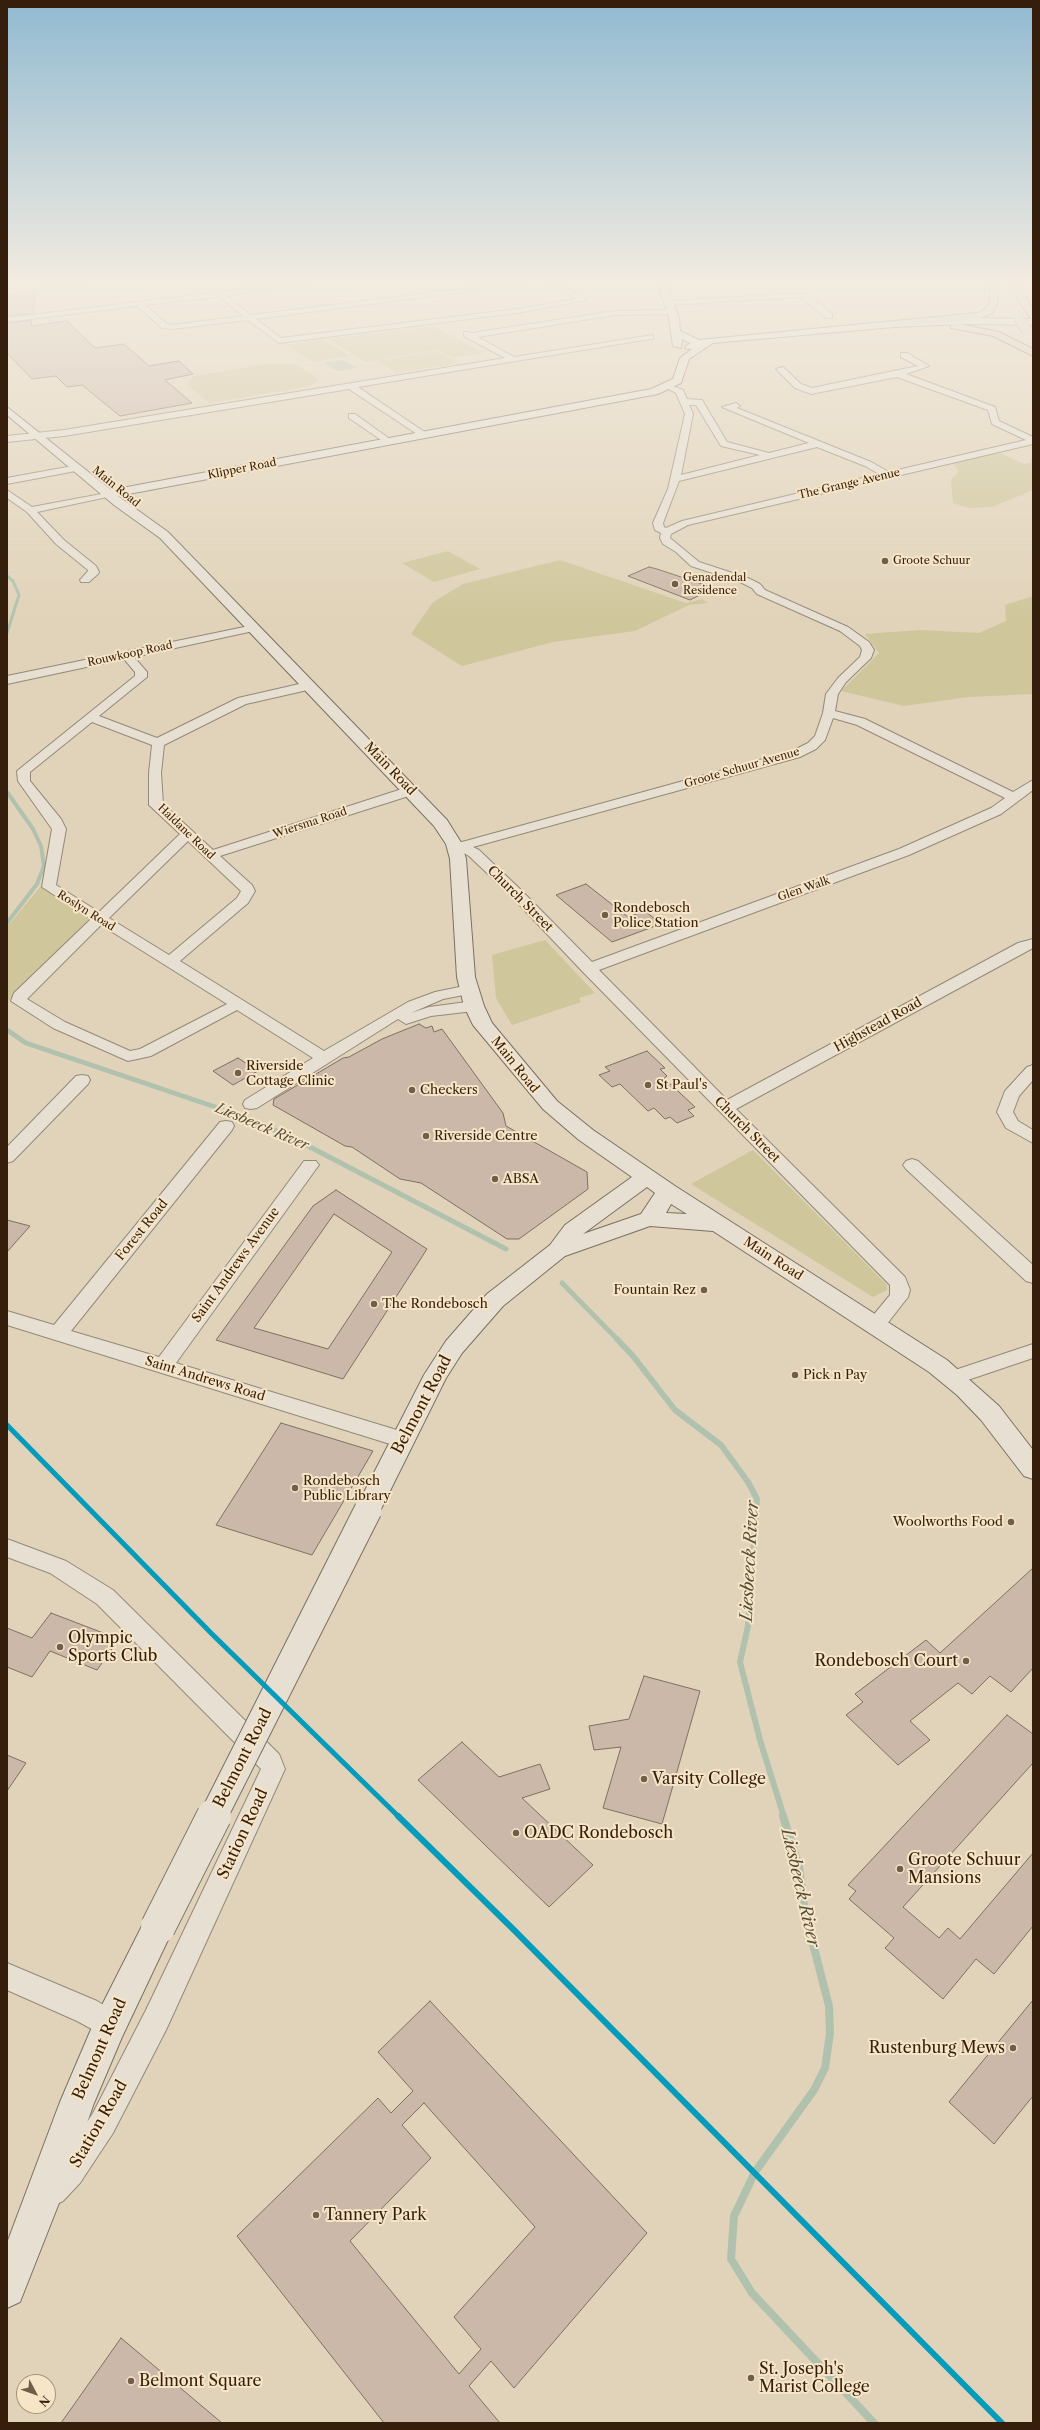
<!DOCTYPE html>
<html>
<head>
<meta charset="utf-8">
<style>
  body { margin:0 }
  #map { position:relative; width:1040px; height:2430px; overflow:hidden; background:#e1d3b9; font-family:"Libre Caslon Text",serif }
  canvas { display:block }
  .frame { position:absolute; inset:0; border:8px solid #361e0c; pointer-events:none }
  .north { position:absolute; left:16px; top:2374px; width:40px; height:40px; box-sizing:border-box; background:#f6e5c7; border:1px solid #a9957c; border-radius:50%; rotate:131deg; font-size:11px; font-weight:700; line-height:16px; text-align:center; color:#361e0c }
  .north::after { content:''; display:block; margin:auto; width:14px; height:18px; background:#725d49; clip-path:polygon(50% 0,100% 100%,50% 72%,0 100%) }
</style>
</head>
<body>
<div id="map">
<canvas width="1040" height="2430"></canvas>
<div class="frame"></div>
<div class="north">N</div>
</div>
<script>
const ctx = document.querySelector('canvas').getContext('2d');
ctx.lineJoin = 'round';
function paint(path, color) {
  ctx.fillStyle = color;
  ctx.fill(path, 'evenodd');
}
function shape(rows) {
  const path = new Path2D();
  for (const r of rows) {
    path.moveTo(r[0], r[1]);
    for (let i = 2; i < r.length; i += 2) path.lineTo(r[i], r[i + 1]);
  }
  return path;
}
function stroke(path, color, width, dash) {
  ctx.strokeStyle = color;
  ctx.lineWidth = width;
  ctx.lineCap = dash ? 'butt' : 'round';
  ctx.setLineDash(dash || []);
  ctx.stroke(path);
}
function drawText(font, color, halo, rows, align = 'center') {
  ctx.font = font + ' "Libre Caslon Text",serif';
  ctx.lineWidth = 4;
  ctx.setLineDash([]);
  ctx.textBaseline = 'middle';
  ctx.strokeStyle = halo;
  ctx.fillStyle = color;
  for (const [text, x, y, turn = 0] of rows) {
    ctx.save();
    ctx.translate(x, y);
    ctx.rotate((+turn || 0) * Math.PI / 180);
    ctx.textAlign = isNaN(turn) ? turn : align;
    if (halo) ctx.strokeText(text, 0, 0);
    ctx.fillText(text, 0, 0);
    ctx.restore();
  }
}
paint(shape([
  [434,326,484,353,453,358,437,350,365,362,328,339],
  [323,339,350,356,312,362,286,345],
  [436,351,459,363,397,373,377,361],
  [267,364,294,364,320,379,310,386,209,403,187,385,193,376],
  [998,452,1024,464,1030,463,1033,455,1033,490,992,507,969,508,953,503,951,480,959,471,953,463],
  [448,551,480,569,434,582,402,563],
  [560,560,686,603,702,599,708,603,689,605,635,631,553,642,462,666,411,634,433,602,463,584],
  [1033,596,1033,694,969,697,904,706,841,691,879,653,865,634,921,630,979,633,1006,621,1005,605],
  [41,886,93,920,7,1002,7,927],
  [545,940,595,993,579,998,581,1002,512,1025,496,998,492,955],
  [753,1150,887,1285,887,1290,873,1297,691,1184]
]), '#cfc69b');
paint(shape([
  [343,360,357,368,337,371,324,363]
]), '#b0c2ae');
stroke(shape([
  [7,576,13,581,19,595,7,633]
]), '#b0c2ae', 3);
stroke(shape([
  [7,792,33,829,41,846,44,866,37,884,7,923]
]), '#b0c2ae', 4);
stroke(shape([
  [7,1030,26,1043,230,1112,287,1135,506,1249],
  [562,1283,618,1340]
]), '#b0c2ae', 5);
stroke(shape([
  [617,1339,633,1356,675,1410,721,1445,748,1482,757,1499,748,1626,740,1662,760,1740,784,1817]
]), '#b0c2ae', 6);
stroke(shape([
  [783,1816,799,1867,805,1913,829,2006,830,2033,825,2068,814,2090,755,2172,734,2216,731,2259,752,2293,874,2423]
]), '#b0c2ae', 8);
const building = shape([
  [20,292,35,292,33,313,7,316,7,296,20,292],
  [32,320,31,326,67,321,95,348,124,344,149,366,179,361,193,374,165,380,192,403,120,416,82,385,67,387,56,376,32,379,7,353,7,323,32,320],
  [649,567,657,569,714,588,690,600,628,576,649,567],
  [586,884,628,917,645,911,661,924,612,942,556,895,586,884],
  [419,1024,426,1028,432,1026,434,1032,442,1029,503,1113,506,1126,587,1172,588,1189,519,1239,507,1239,421,1183,400,1179,352,1147,345,1146,273,1105,274,1099,343,1058,349,1057,382,1039,419,1024],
  [647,1051,665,1068,660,1069,667,1076,664,1078,695,1107,688,1110,694,1116,677,1123,670,1117,665,1119,654,1108,648,1111,620,1084,612,1087,599,1075,610,1071,605,1067,647,1051],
  [238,1058,258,1071,233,1085,213,1071,238,1058],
  [336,1190,427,1249,343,1379,216,1340,313,1206,336,1190],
  [334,1214,392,1252,328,1349,254,1328,334,1214],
  [7,1220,30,1226,7,1252,7,1220],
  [281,1423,373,1451,312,1555,216,1525,281,1423],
  [1033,1568,1033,1668,1011,1692,990,1676,972,1694,958,1683,910,1721,930,1740,898,1765,846,1715,863,1702,855,1694,926,1640,940,1653,1033,1568],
  [51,1613,119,1639,97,1670,50,1651,32,1677,7,1667,7,1628,32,1638,51,1613],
  [644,1676,700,1691,662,1824,603,1808,621,1747,594,1750,589,1726,629,1719,644,1676],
  [1007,1715,1033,1734,1033,1763,903,1907,939,1938,948,1928,960,1939,1033,1853,1033,1926,994,1974,976,1959,943,1999,885,1948,894,1938,849,1899,856,1891,848,1885,1007,1715],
  [462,1742,499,1777,540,1764,550,1789,522,1798,593,1865,549,1907,418,1780,462,1742],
  [7,1755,26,1763,7,1791,7,1755],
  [1033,2000,1033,2096,994,2144,949,2102,1033,2000],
  [430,2001,647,2233,514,2388,491,2361,469,2386,500,2423,384,2423,237,2236,378,2098,391,2113,413,2091,378,2052,430,2001],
  [424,2103,535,2227,454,2317,481,2349,459,2374,350,2241,431,2158,402,2125,424,2103],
  [121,2338,222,2423,61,2423,121,2338]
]);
paint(building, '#ccb8a8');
stroke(building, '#7b7162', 1);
const minor = shape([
  [59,284,82,284,46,290,42,288,59,284],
  [284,284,307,284,226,296,251,315,501,284,524,284,256,319,281,338,517,309,576,299,551,284,560,284,587,300,517,313,279,343,248,320,172,329,162,328,137,306,7,322,7,318,284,284],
  [219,297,243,316,172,325,167,324,145,305,219,297],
  [802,293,809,295,832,314,832,318,826,318,803,299,799,297,670,305,666,303,670,301,802,293],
  [672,310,675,310,675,314,615,315,478,337,514,357,653,335,653,339,650,339,358,387,426,433,426,437,423,438,349,389,64,436,7,442,7,436,64,430,505,358,464,336,464,332,467,332,472,333,615,311,672,310],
  [901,353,907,353,929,366,906,374,995,407,999,421,1033,437,1033,444,688,525,671,534,670,538,699,562,748,578,760,584,765,590,848,627,869,642,874,650,871,658,846,682,838,694,835,711,865,719,1013,792,1033,780,1033,790,1001,814,909,855,599,970,727,1100,1018,943,1033,939,1033,948,736,1109,905,1277,910,1290,908,1297,883,1329,876,1331,869,1329,866,1324,890,1295,890,1285,583,972,510,895,469,856,448,844,450,841,462,842,792,751,808,743,815,736,823,713,826,694,838,678,860,657,862,650,860,646,840,631,757,594,752,588,740,582,691,566,676,552,663,544,660,538,661,533,655,530,653,523,668,489,685,414,676,393,661,385,665,383,683,390,687,399,702,400,727,442,769,453,809,443,722,407,736,403,740,406,737,408,871,462,889,472,1026,440,992,424,988,410,985,409,897,377,811,394,795,388,776,369,783,367,801,384,812,388,918,366,901,357,901,353],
  [689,405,696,405,721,446,760,455,681,475,693,414,689,405],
  [817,447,865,466,879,474,682,521,666,528,664,527,663,523,679,481,817,447],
  [833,718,857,725,1005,798,991,808,899,849,592,962,520,889,479,850,473,847,800,757,816,749,825,740,833,718],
  [349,414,355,414,394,442,387,444,349,418,349,414],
  [78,465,83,468,81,470,7,484,7,478,78,465],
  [7,490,32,507,112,492,112,496,37,512,64,540,96,566,99,572,98,574,89,582,81,582,80,580,88,571,88,570,56,544,27,512,7,498,7,490],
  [254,625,258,626,258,630,134,657,147,672,147,677,99,716,157,738,238,698,308,682,312,683,314,686,312,689,246,704,164,745,161,773,163,804,213,850,405,788,410,787,417,791,415,794,220,856,252,885,255,891,248,903,180,961,324,1051,408,1002,435,992,469,985,477,990,474,993,443,999,411,1013,429,1007,474,1001,482,1006,474,1011,431,1016,406,1024,398,1019,257,1108,251,1109,245,1108,243,1104,245,1100,313,1058,237,1010,151,1056,128,1061,53,1028,11,1001,14,993,91,919,42,887,52,829,18,781,17,771,135,676,135,672,124,659,7,684,7,676,254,625],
  [92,722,152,745,149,773,149,805,180,834,99,912,56,885,66,829,61,819,30,781,30,772,92,722],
  [188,841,241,891,237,898,169,955,109,918,188,841],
  [101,925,165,965,227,1004,140,1049,130,1051,65,1022,27,999,101,925],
  [1033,1065,1033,1080,1019,1096,1013,1112,1018,1121,1033,1130,1033,1143,1006,1128,997,1112,1005,1091,1027,1067,1033,1065],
  [82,1075,88,1076,90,1080,88,1084,13,1161,7,1163,7,1147,76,1076,82,1075],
  [226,1121,232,1122,234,1126,232,1130,71,1331,159,1357,304,1161,316,1161,319,1165,316,1169,176,1363,410,1434,413,1440,410,1446,403,1448,7,1325,7,1311,54,1325,220,1122,226,1121],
  [912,1159,918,1161,1033,1265,1033,1283,1026,1281,906,1169,903,1165,906,1161,912,1159],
  [1033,1344,1033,1358,953,1385,946,1383,943,1378,946,1373,1033,1344],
  [7,1539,66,1561,113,1590,279,1754,285,1769,166,2030,113,2133,80,2183,63,2201,53,2206,43,2201,38,2191,43,2181,60,2163,93,2113,146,2010,261,1769,97,1604,50,1573,7,1557,7,1539],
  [7,1963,97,2001,120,2015,124,2025,120,2035,110,2039,77,2021,7,1990,7,1963]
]);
const secondary = shape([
  [658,284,666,284,679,318,680,331,699,340,894,321,963,318,1033,319,1033,325,963,324,894,327,713,343,689,359,681,383,658,394,118,496,168,532,447,820,462,844,466,859,475,977,484,1006,492,1023,557,1101,593,1130,675,1186,947,1360,999,1406,1033,1450,1033,1479,1024,1476,981,1420,957,1395,929,1372,713,1231,650,1226,565,1256,503,1306,462,1353,446,1378,377,1517,368,1520,359,1517,355,1510,424,1375,446,1341,487,1294,550,1245,565,1225,632,1177,579,1140,543,1109,473,1025,464,1006,457,977,450,859,446,844,434,826,160,538,114,505,7,415,7,407,111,490,651,389,673,379,680,358,692,349,687,349,685,347,690,343,682,339,681,348,673,346,669,318,658,284],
  [647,1187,655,1193,641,1214,583,1234,647,1187],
  [671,1204,687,1214,666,1213,671,1204],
  [158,1911,169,1916,174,1927,122,2037,94,2103,59,2203,20,2302,7,2308,7,2243,60,2102,98,2013,147,1916,158,1911]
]);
const motorway = shape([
  [986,284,994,284,998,292,998,302,992,313,984,317,966,321,894,327,889,324,894,321,978,313,985,309,990,302,990,292,986,284],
  [1008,284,1017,284,1033,309,1033,319,1030,318,1008,284],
  [954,323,999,332,1033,349,1033,356,993,336,951,328,951,324,954,323]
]);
stroke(minor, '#948978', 2);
stroke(secondary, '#7b7162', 2);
stroke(motorway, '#7b7162', 2);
paint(minor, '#e6dfd2');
paint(secondary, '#e6dfd2');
paint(motorway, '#d9d0bd');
const secondaryBridgeFar1 = shape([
  [213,1817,368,1510]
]);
const secondaryBridge = shape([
  [158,1927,214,1816]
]);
const motorwayBridge = shape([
  [1017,315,1027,331]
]);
stroke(secondaryBridgeFar1, '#7b7162', 29, []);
stroke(secondaryBridge, '#7b7162', 36, []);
stroke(motorwayBridge, '#7b7162', 11, []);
stroke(secondaryBridgeFar1, '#e6dfd2', 27);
stroke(secondaryBridge, '#e6dfd2', 34);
stroke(motorwayBridge, '#d9d0bd', 10);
stroke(shape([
  [7,1425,212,1634,399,1817]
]), '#059bbb', 5);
stroke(shape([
  [398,1816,515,1931,1002,2423]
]), '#059bbb', 6);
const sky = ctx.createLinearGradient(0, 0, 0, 625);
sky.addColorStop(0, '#91bad1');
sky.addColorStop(0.45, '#f2ebe0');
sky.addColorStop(1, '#f2ebe000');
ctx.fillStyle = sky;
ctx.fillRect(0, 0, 1040, 625);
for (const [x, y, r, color] of [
  [885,561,4,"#725d49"],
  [675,584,4,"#725d49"],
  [605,915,4,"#725d49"],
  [238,1073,4,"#725d49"],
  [648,1085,4,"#725d49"],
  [412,1090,4,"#725d49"],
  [426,1136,4,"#725d49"],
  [495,1179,4,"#725d49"],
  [704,1290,4,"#725d49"],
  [374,1304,4,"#725d49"],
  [795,1375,4,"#725d49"],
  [295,1488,4,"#725d49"],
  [1011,1522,4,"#725d49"],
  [60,1647,4,"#725d49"],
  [966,1661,4,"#725d49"],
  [644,1779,4,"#725d49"],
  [516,1833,4,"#725d49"],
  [900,1869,4,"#725d49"],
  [1013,2048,4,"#725d49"],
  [316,2215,4,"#725d49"],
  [751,2378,4,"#725d49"],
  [131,2381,4,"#725d49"]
]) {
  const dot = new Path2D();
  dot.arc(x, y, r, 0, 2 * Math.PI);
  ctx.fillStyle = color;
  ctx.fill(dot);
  stroke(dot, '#f6e5c7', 1.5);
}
drawText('11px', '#361e0c', '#f6e5c7', [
  ["Klipper Road",242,469,-11],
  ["The Grange Avenue",849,484,-13],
  ["Main Road",116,487,39],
  ["Rouwkoop Road",130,654,-12],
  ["Groote Schuur Avenue",742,768,-16],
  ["Wiersma Road",310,823,-18],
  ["Haldane Road",186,832,44],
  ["Glen Walk",804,889,-19],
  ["Roslyn Road",86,911,32]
]);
drawText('11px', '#361e0c', '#f6e5c7', [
  ["Groote Schuur",893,561],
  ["Genadendal",683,578],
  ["Residence",683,591]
], 'left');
drawText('13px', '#361e0c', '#f6e5c7', [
  ["Main Road",390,769,46],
  ["Church Street",520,899,45],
  ["Highstead Road",878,1025,-29],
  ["Main Road",515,1065,51],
  ["Church Street",747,1130,45],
  ["Forest Road",142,1230,-51],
  ["Main Road",773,1259,33],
  ["Saint Andrews Avenue",236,1265,-54],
  ["Saint Andrews Road",205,1379,17]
]);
drawText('13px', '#361e0c', '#f6e5c7', [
  ["Rondebosch",613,908],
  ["Police Station",613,923],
  ["Riverside",246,1066],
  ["Cottage Clinic",246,1081],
  ["St Paul's",656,1085],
  ["Checkers",420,1090],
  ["Riverside Centre",434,1136],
  ["ABSA",503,1179],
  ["Fountain Rez",696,1290,"right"],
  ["The Rondebosch",382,1304],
  ["Pick n Pay",803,1375],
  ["Rondebosch",303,1481],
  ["Public Library",303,1496],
  ["Woolworths Food",1003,1522,"right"]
], 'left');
drawText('italic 14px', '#544d3b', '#f6e5c7', [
  ["Liesbeeck River",262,1127,23]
]);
drawText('16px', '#361e0c', '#f6e5c7', [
  ["Belmont Road",422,1405,-62],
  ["Belmont Road",243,1758,-63],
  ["Station Road",243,1834,-65],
  ["Belmont Road",100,2049,-66],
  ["Station Road",99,2124,-60]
]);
drawText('16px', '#361e0c', '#f6e5c7', [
  ["Olympic",68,1638],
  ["Sports Club",68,1656],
  ["Rondebosch Court",958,1661,"right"],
  ["Varsity College",652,1779],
  ["OADC Rondebosch",524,1833],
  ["Groote Schuur",908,1860],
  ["Mansions",908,1878],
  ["Rustenburg Mews",1005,2048,"right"],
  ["Tannery Park",324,2215],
  ["St. Joseph's",759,2369],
  ["Marist College",759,2387],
  ["Belmont Square",139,2381]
], 'left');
drawText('italic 17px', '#544d3b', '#f6e5c7', [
  ["Liesbeeck River",750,1561,-87],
  ["Liesbeeck River",800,1888,77]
]);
</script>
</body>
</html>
